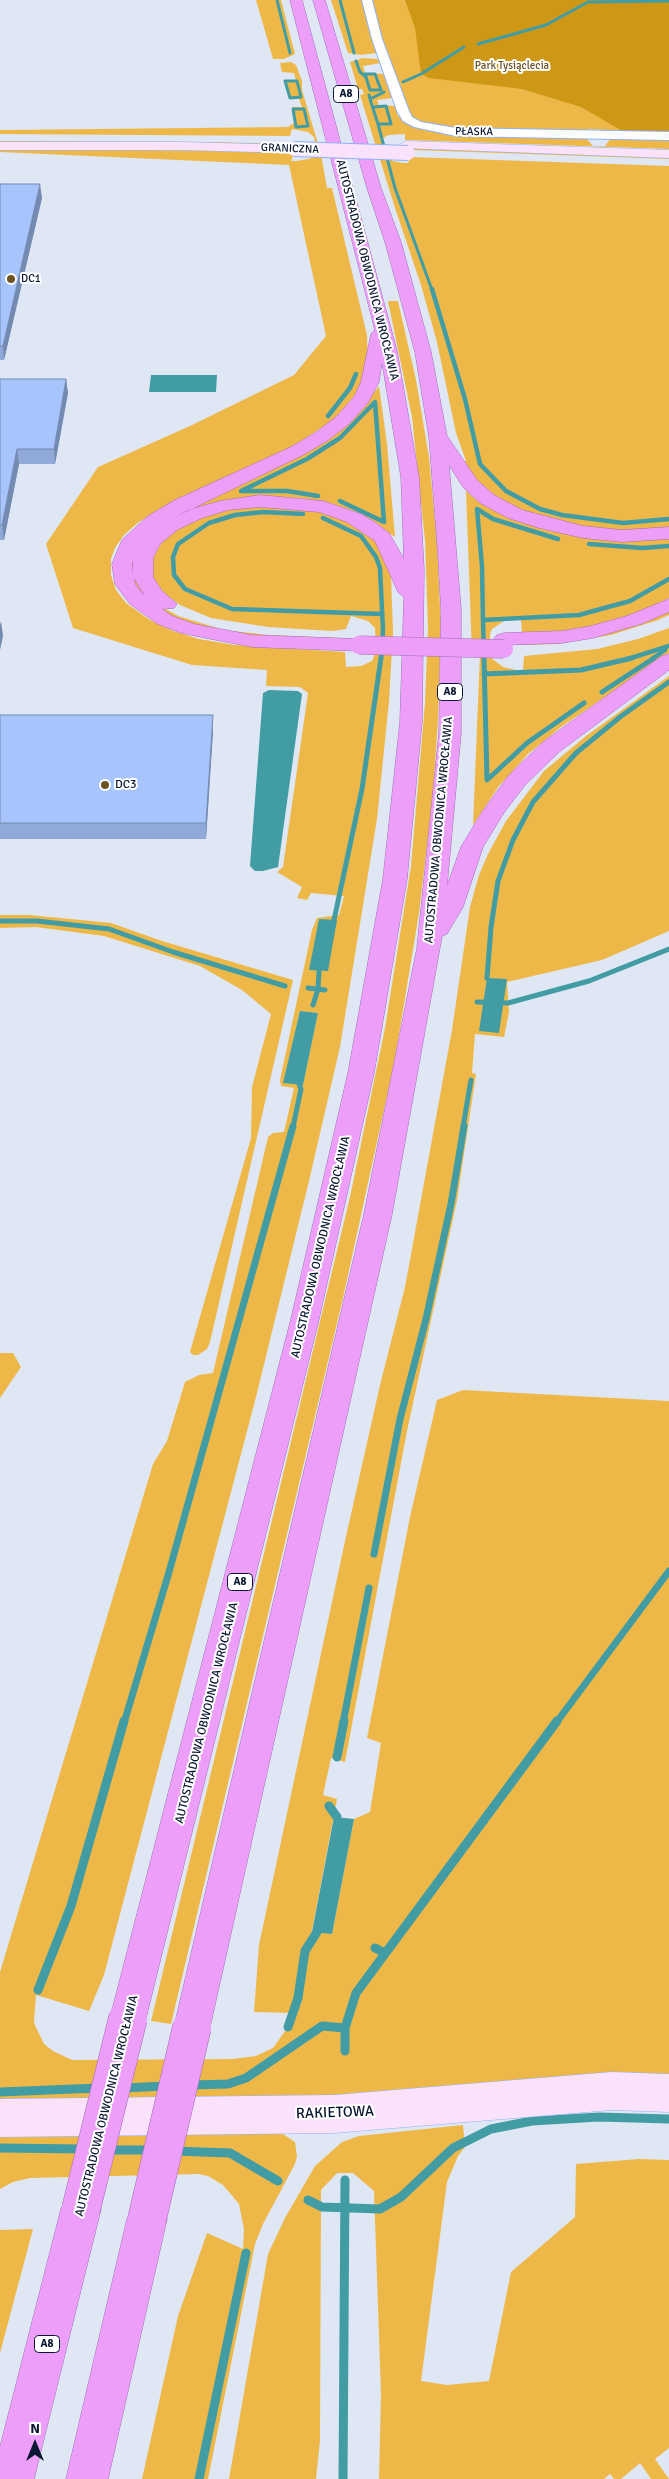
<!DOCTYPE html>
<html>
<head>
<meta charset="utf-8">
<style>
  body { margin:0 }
  #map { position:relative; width:669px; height:2479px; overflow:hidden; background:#dfe7f5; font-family:Signika,sans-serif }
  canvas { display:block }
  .north { position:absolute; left:10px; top:2419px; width:50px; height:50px; -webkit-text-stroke:4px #fff; paint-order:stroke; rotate:0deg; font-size:14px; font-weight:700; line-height:20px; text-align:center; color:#0a1730 }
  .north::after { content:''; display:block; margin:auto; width:18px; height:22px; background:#0a1730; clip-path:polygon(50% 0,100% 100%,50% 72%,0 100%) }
</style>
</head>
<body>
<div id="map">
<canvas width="669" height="2479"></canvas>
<div class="north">N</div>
</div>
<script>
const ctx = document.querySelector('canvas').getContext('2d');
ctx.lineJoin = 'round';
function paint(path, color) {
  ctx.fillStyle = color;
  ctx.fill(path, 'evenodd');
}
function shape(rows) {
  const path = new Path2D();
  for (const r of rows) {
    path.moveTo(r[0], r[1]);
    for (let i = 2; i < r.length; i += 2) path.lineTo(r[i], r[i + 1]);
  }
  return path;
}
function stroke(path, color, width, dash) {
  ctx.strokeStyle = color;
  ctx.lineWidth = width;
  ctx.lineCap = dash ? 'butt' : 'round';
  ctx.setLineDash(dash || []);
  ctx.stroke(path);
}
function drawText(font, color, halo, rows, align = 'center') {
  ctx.font = font + ' Signika,sans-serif';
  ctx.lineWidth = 4;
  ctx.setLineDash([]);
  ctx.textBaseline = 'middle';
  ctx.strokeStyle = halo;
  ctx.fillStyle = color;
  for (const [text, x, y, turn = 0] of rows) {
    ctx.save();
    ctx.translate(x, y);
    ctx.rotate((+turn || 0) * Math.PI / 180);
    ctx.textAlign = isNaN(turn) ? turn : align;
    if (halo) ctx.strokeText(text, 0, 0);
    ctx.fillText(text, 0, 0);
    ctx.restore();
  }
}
paint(shape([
  [256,0,281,0,295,54,284,59,273,59],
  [331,0,362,0,377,53,361,55,348,53],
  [372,0,669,0,669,134,588,129,588,131,453,130,425,125,413,118,406,106,384,45],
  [363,58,377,59,381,63,363,66,365,73,384,74,392,98,377,100,379,105,395,106,398,116,406,123,427,131,458,134,586,138,593,146,605,146,611,138,669,138,669,149,405,140,405,134,388,135,382,139,386,156,393,161,403,163,408,163,410,157,669,166,669,528,630,531,583,527,536,516,504,502,480,485,464,461,466,461,456,433,437,342,421,285,395,208,360,95,364,94,362,89,358,89,350,62],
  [291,62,296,65,302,81,302,90,321,154,327,188,332,188,367,335,368,361,358,391,334,420,285,451,175,501,139,522,124,535,115,548,111,559,111,575,116,590,126,603,150,620,173,631,199,639,235,645,345,652,346,667,361,666,372,661,376,651,375,628,368,621,351,616,346,629,332,631,268,627,211,618,180,605,164,593,154,579,151,571,153,558,162,542,172,532,200,518,229,510,256,506,306,508,342,518,375,540,391,576,393,632,389,701,377,819,340,1047,309,1181,256,1397,104,1975,89,2011,36,1995,34,2023,44,2044,53,2051,72,2060,233,2059,256,2056,273,2048,288,2027,293,2013,254,2012,259,1945,345,1541,380,1385,405,1287,452,1030,470,907,479,875,488,854,506,821,544,771,586,736,669,676,669,931,602,960,507,982,509,1012,504,1037,475,1034,472,1073,476,1074,457,1200,407,1431,345,1762,331,1758,323,1795,337,1799,312,1931,332,1934,354,1819,370,1812,381,1743,367,1738,410,1517,437,1400,463,1390,669,1401,669,2076,368,2100,0,2106,0,1972,153,1464,167,1441,185,1382,199,1375,213,1373,268,1137,273,1133,284,1132,294,1088,281,1086,280,1080,312,930,317,918,339,915,344,896,311,893,307,900,297,898,302,887,277,872,283,867,308,693,300,687,266,686,267,670,192,665,73,628,46,544,98,467,190,426,294,375,326,336,289,165,0,152,0,149,71,149,290,152,294,154,291,161,296,161,309,159,317,154,314,137,308,132,292,129,290,136,0,134,0,130,288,127,294,123,292,107,302,107,299,99,290,98,285,81,296,81,294,73,282,72,280,63],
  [300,1011,318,1013,303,1084,284,1083],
  [0,141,213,142,287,144,287,146,0,143],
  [412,148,669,157,669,159,413,150],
  [388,301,398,301,416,380,429,457,437,544,441,628,438,720,433,795,419,913,395,1059,343,1298,171,2024,151,2021,350,1197,385,1028,411,866,425,703,428,628,425,541,412,417],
  [379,386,387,444,395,537,361,514,333,504,300,498,256,497,223,501,140,551,164,608,178,616,224,630,269,635,341,638,341,642,270,639,184,623,153,606,134,585,130,568,139,542,191,505,358,414],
  [466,491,480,503,498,513,550,531,590,538,669,538,669,598,653,606,629,617,577,630,547,633,522,632,521,619,504,621,492,629,490,634,491,658,503,667,516,670,523,670,524,656,597,649,638,639,669,628,669,653,561,727,528,754,499,786,473,825,480,654,472,654],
  [669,610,669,615,658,620,611,635,557,644,523,645,522,642],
  [0,915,30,915,111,923,162,941,293,980,210,1342,207,1349,198,1355,193,1355,190,1352,251,1138,252,1087,271,1014,242,990,200,966,104,936,36,927,0,928],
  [0,1353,13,1353,21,1367,0,1398],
  [463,2125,465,2147,458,2156,447,2182,421,2381,447,2385,489,2381,511,2272,575,2217,576,2164,639,2159,669,2160,669,2448,655,2459,669,2479,651,2479,640,2463,621,2479,614,2479,610,2474,604,2479,379,2479,381,2395,374,2191,353,2173,337,2173,321,2190,320,2441,316,2479,229,2479,268,2254,285,2218,315,2166,342,2142,359,2136],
  [280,2132,295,2142,297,2156,295,2164,263,2224,255,2244,208,2479,142,2479,178,2316,207,2233,243,2249,244,2229,239,2204,223,2185,208,2176,198,2174,30,2178,13,2182,0,2189,0,2137],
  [33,2229,0,2353,0,2230]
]), '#eeb849');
paint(shape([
  [405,0,669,0,669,132,624,132,581,107,522,89,429,78,421,74,415,28]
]), '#ce9816');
paint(shape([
  [151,375,217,375,216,392,149,392],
  [269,690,298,691,302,694,278,867,263,871,255,871,250,866,263,693],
  [319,919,337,920,328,971,309,970],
  [487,978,507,979,499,1033,479,1031],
  [300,1011,318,1013,303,1085,283,1083],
  [334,1817,354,1819,332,1934,312,1932]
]), '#429ca3');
stroke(shape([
  [277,0,290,53],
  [340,0,354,53],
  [478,44,546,25,588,2,669,1],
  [356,61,360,72,366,77],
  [365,74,375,74,381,90,370,90,365,74],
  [285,81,297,81,301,97,290,98,285,81],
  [403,82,421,74,464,47],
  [369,95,370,99,384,92],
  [370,99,378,124,391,124,386,106,374,107],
  [293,109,304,109,308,126,296,127,293,109],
  [378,124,395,188,432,290]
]), '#429ca3', 3);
stroke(shape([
  [432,289,465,399,480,464,506,491,540,509,562,515,623,523,669,519],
  [328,416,350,388,356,374],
  [318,496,287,491,241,491,307,459,340,438,375,402,384,522,340,501],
  [303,514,263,512,235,515,209,523,178,544,173,557,174,575,185,589,232,609,382,614],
  [323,518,361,536,376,557,380,568,383,630,381,659],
  [558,539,493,519,477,509,482,566,483,620,579,615,630,601,669,579],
  [589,544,642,548,669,546],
  [483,620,484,659],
  [628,659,669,646],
  [652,659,665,650]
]), '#429ca3', 4.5);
stroke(shape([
  [484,658,487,780,527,743,584,703],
  [484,674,581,670,632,658],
  [602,692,654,658],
  [334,920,362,789,381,658],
  [0,921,37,921,109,929,173,952,285,986],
  [487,978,491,927,498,881,513,840,533,802,576,753,620,717,669,682],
  [308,988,325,990],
  [477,1002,508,1003,589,981,669,949],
  [313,1005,318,989,319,971],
  [293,1127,301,1089,299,1084],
  [463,1127,471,1080]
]), '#429ca3', 5);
stroke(shape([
  [374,1554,400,1419,426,1319,451,1204,464,1126],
  [124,1723,169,1572,293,1126],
  [343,1723,369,1588],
  [556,1723,669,1571]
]), '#429ca3', 7);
stroke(shape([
  [337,1757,344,1721],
  [329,1806,337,1817],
  [375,1948,385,1953],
  [38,1990,71,1906,124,1721],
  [288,2027,298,1998,305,1951,317,1932],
  [345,2051,345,2028,356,1993,557,1721],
  [191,2085,228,2084,246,2078,322,2026,345,2028],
  [124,2088,166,2086],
  [0,2092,99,2088],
  [0,2148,85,2149],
  [107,2150,152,2150],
  [175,2151,230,2153,278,2181],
  [308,2200,322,2207,380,2209,401,2197,453,2148,491,2129,532,2121,599,2117,669,2119],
  [199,2479,246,2253],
  [343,2479,345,2180]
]), '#429ca3', 9);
const street = shape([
  [362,0,372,0,382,39,409,111,412,117,421,122,456,128,669,132,669,140,456,136,414,127,403,121,397,111,372,39,362,0]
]);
const secondary = shape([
  [406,141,669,150,669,158,401,148,399,145,406,141],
  [0,142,182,142,294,145,301,149,294,153,182,150,0,150,0,142],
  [612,2072,669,2074,669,2112,612,2110,334,2133,0,2137,0,2099,334,2095,612,2072]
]);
const highway = shape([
  [290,0,302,0,397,351,419,477,424,570,422,722,407,879,374,1073,319,1319,146,2018,141,2031,128,2036,115,2031,110,2018,291,1319,348,1073,383,879,400,722,404,597,398,592,375,541,347,522,319,512,260,507,228,510,202,518,177,530,160,544,153,558,153,577,162,591,177,604,174,608,162,609,172,616,194,624,252,635,359,639,366,641,369,645,366,649,359,651,252,647,181,633,158,624,130,604,115,584,112,564,122,540,148,516,175,500,291,447,315,433,337,416,354,397,361,382,371,334,375,330,290,0],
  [382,362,401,477,404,559,389,533,376,523,361,514,323,501,260,495,220,501,188,510,173,518,303,455,327,441,349,424,368,403,379,382,382,362],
  [133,560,133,574,132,564,133,560],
  [134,578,144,595,145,597,135,584,134,578],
  [313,0,325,0,381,188,401,242,431,352,447,436,477,480,494,495,522,510,583,526,622,530,669,527,669,539,622,542,583,538,539,528,508,518,480,503,463,487,449,465,461,609,461,733,447,886,461,847,482,812,509,775,543,742,662,656,669,654,669,670,559,752,525,785,503,814,483,847,463,907,447,934,442,936,392,1214,210,2027,205,2040,192,2045,179,2040,174,2027,364,1214,417,948,439,733,441,609,438,555,429,437,415,352,385,242,367,188,313,0],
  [669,599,669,612,641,624,593,638,562,643,504,645,497,643,494,639,497,635,504,633,562,631,591,626,627,616,669,599],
  [81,2189,95,2195,101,2209,34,2479,0,2479,0,2447,61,2209,67,2195,81,2189],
  [147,2199,161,2205,167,2219,108,2479,66,2479,127,2219,133,2205,147,2199]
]);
stroke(street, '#8db2f5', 2);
stroke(secondary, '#8db2f5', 1);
stroke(highway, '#9e6fb3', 1);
paint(street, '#fff');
paint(secondary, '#fae2fd');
paint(highway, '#ed9ef9');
const secondaryBridge = shape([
  [294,149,408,153]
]);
const highwayBridgeFar1 = shape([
  [359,645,504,649]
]);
const highwayBridge = shape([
  [81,2209,128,2018],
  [147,2219,192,2027]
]);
stroke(secondaryBridge, '#8db2f5', 16, []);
stroke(highwayBridgeFar1, '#9e6fb3', 19, []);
stroke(highwayBridge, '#9e6fb3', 39, []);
stroke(secondaryBridge, '#fae2fd', 14);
stroke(highwayBridgeFar1, '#ed9ef9', 18);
stroke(highwayBridge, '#ed9ef9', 38);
paint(shape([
  [0,184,42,198,4,360,0,360],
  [0,379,66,379,68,393,55,464,19,464,4,540,0,540],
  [0,715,213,731,206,839,0,839]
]), '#90a9d9');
paint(shape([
  [40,184,42,198,4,360,3,346],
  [66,379,68,393,55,464,54,449],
  [17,449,19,464,4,540,2,525],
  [1,621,3,636,0,650,0,625],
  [213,715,213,731,206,839,206,823]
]), '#758ab0');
const building = shape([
  [0,184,40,184,3,346,0,346,0,184],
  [0,379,66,379,54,449,17,449,2,525,0,525,0,379],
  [0,715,213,715,206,823,0,823,0,715]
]);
paint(building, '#a7c5fc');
stroke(building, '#758ab0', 1);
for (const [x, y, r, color] of [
  [11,279,5,"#6b5323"],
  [105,785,5,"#6b5323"]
]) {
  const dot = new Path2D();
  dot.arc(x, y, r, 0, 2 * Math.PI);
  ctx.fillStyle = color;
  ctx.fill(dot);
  stroke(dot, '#fff', 2);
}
drawText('11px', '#695225', '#fff', [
  ["Park Tysiąclecia",512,66]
]);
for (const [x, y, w] of [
  [346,94,25],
  [450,692,25],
  [240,1582,25],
  [47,2344,25]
]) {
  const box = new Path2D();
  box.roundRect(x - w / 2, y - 8.5, w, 17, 4);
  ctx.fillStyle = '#fff';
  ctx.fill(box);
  stroke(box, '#0a1730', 1);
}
drawText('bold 11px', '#0a1730', null, [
  ["A8",346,94],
  ["A8",450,692],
  ["A8",240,1582],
  ["A8",47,2344]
]);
drawText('11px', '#0a1730', '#fff', [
  ["PŁASKA",474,132,1],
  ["GRANICZNA",290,149,2]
]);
drawText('11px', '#0a1730', '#fff', [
  ["DC1",21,279]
], 'left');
drawText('12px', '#0a1730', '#fff', [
  ["AUTOSTRADOWA OBWODNICA WROCŁAWIA",367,270,76],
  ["AUTOSTRADOWA OBWODNICA WROCŁAWIA",439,830,-85],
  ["AUTOSTRADOWA OBWODNICA WROCŁAWIA",321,1247,-77],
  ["AUTOSTRADOWA OBWODNICA WROCŁAWIA",207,1713,-76],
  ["AUTOSTRADOWA OBWODNICA WROCŁAWIA",107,2106,-76]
]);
drawText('12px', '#0a1730', '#fff', [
  ["DC3",115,785]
], 'left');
drawText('15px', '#0a1730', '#fff', [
  ["RAKIETOWA",335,2113,-2]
]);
</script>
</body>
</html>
